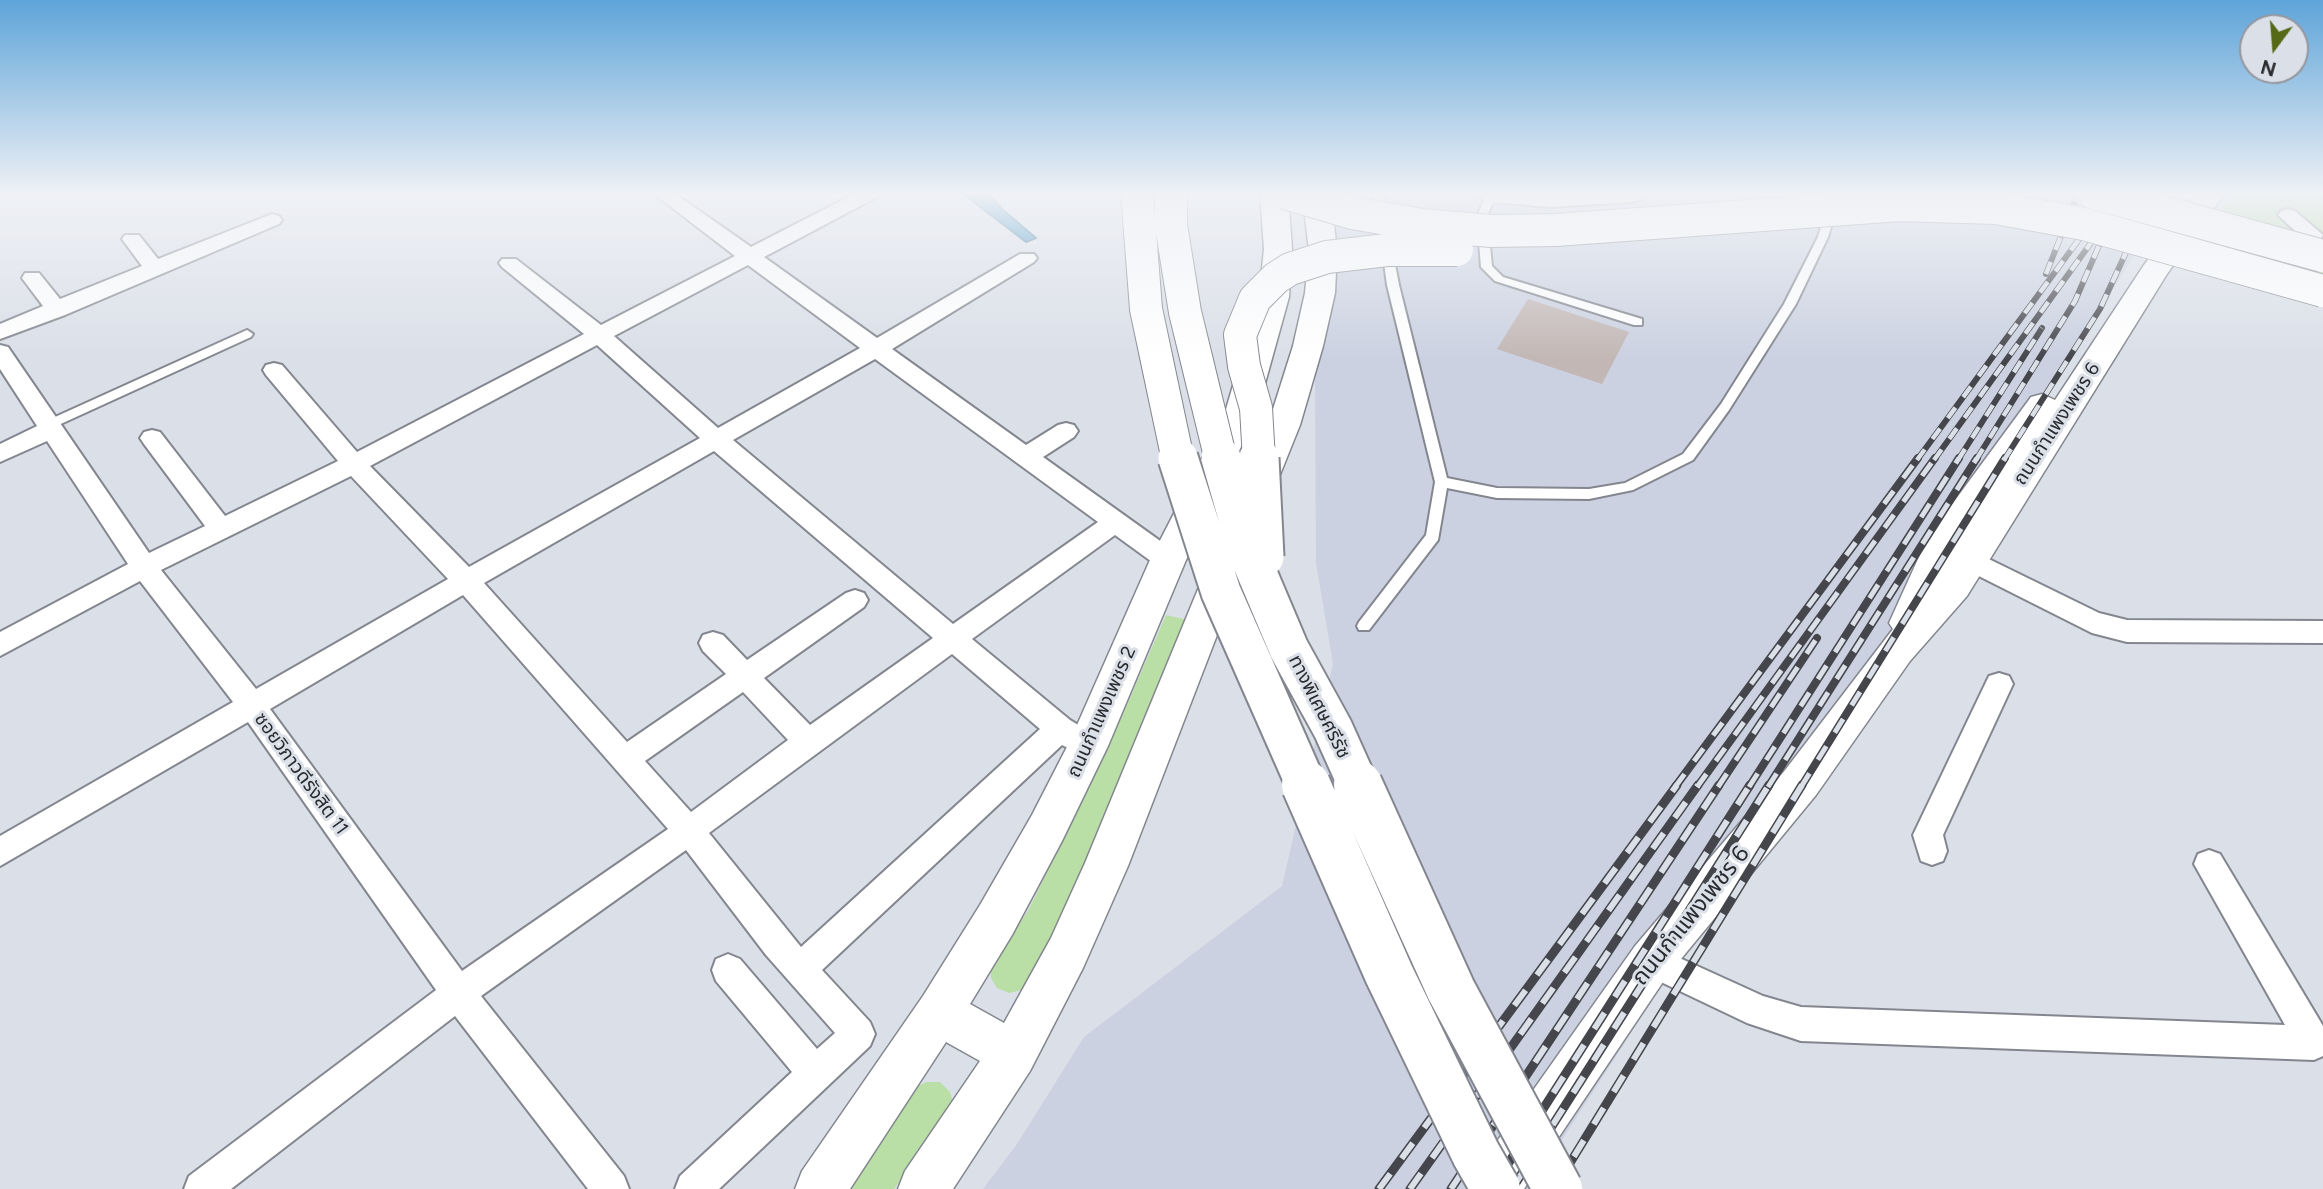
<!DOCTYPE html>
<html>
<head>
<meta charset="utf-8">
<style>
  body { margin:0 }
  #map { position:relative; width:2323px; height:1189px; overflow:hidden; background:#dbdfe8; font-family:Figtree,sans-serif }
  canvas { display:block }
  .north { position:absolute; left:2239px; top:14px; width:70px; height:70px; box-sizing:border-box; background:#dbdfe8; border:2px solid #94979e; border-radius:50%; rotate:196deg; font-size:19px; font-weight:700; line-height:28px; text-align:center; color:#292a2e }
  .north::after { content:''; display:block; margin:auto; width:24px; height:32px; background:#556916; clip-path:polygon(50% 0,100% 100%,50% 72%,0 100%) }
</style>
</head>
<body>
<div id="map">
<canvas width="2323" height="1189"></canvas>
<div class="north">N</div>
</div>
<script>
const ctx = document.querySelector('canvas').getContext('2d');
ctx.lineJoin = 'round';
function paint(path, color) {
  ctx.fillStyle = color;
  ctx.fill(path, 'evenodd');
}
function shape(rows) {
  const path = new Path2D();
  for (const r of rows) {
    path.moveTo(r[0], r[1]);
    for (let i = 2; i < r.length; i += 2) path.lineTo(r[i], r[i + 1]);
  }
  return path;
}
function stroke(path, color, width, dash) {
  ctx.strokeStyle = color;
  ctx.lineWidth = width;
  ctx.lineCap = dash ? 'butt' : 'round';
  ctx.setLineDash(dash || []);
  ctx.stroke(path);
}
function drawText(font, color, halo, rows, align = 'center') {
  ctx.font = font + ' Figtree,"Noto Sans Thai",sans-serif';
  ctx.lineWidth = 6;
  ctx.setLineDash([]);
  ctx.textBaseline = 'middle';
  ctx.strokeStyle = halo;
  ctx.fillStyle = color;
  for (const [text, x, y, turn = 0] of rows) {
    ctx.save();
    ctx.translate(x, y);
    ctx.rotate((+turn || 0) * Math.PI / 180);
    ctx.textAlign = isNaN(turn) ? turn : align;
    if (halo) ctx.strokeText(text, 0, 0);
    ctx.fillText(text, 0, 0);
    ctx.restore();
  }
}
paint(shape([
  [1314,193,1895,193,1886,244,1898,193,2175,193,1530,1189,983,1189,1017,1144,1084,1037,1282,886,1333,664,1316,563]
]), '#cbd1e1');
paint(shape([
  [2232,193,2323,193,2323,303,2183,261],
  [1166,615,1188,620,1049,948,1022,990,1009,993,997,988,991,978,991,964,1028,911,1119,723],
  [926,1082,940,1082,950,1092,954,1106,907,1172,894,1189,847,1189,911,1090]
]), '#b9dea6');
const water = shape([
  [962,193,988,193,1002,209,1036,238,1026,242,962,193]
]);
paint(water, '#2f8cc3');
stroke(water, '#2d6f96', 2);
paint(shape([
  [1528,299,1629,332,1602,384,1497,349]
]), '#c2b7b5');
const lane = shape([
  [1373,193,1383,193,1388,221,1387,223,1379,223,1378,221,1373,193],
  [1487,193,1497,193,1487,216,1492,266,1503,277,1642,319,1642,325,1634,325,1495,281,1481,267,1477,216,1487,193],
  [1831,193,1841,193,1828,237,1796,304,1729,410,1693,460,1633,490,1589,499,1497,498,1447,488,1438,540,1369,630,1359,630,1357,626,1359,622,1426,535,1435,482,1387,285,1382,248,1383,246,1391,246,1392,248,1399,285,1447,478,1497,488,1589,489,1625,483,1683,454,1721,404,1784,304,1818,237,1831,193],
  [247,330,253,334,251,337,52,428,44,428,42,425,44,422,247,330]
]);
const street = shape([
  [653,193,674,193,751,247,856,193,879,193,877,197,764,257,877,338,1020,254,1034,254,1037,258,1034,262,892,349,1026,445,1058,425,1066,423,1074,425,1078,431,1074,437,1043,457,1177,553,1181,560,1177,567,1168,570,1159,567,1115,535,972,639,1070,720,1098,737,1102,746,1098,755,1088,758,1062,745,822,970,870,1022,875,1034,870,1046,719,1189,675,1189,680,1176,792,1072,716,981,712,970,716,959,728,954,740,959,817,1049,835,1033,766,955,686,850,481,996,624,1176,629,1189,588,1189,455,1016,231,1189,184,1189,189,1176,436,990,248,722,0,866,0,836,233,702,140,581,0,656,0,632,128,564,47,441,0,462,0,444,37,426,0,369,0,345,8,347,149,553,205,526,144,444,140,438,144,432,152,430,160,432,225,516,338,461,266,375,263,370,266,365,274,363,282,365,357,452,584,334,502,267,499,263,502,259,516,259,601,325,735,256,653,193],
  [748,265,860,348,718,428,614,336,748,265],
  [597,345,700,438,469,567,370,466,597,345],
  [875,359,1098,522,953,624,733,440,875,359],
  [714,451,933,638,810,725,764,678,864,607,868,600,864,593,855,590,846,593,747,660,723,635,713,632,703,635,699,643,703,651,726,674,627,742,484,583,714,451],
  [351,476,448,579,256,689,161,570,351,476],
  [463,595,668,829,462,971,270,709,463,595],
  [952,654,1040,729,801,947,709,833,952,654],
  [743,692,788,740,691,812,645,761,743,692],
  [2288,209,2295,211,2323,235,2307,258,2242,262,2214,256,2211,252,2214,248,2221,246,2242,250,2294,248,2303,238,2278,215,2281,211,2288,209],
  [272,214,279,216,282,220,279,224,65,315,0,339,0,324,43,306,22,278,25,273,39,273,60,299,142,266,122,239,125,235,139,235,158,259,272,214],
  [1954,542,2099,613,2127,620,2323,621,2323,643,2127,642,2092,633,1945,559,1941,552,1945,545,1954,542],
  [1999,673,2009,676,2013,684,1943,835,1947,851,1943,861,1932,865,1921,861,1913,835,1989,676,1999,673],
  [2209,850,2220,854,2323,1026,2323,1056,2314,1060,1801,1041,1747,1023,1640,972,1635,961,1640,950,1651,945,1763,996,1801,1007,2285,1025,2194,864,2198,854,2209,850]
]);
const secondary = shape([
  [1260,193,1288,193,1292,249,1289,297,1256,416,1186,560,1108,746,1062,841,1012,935,970,1004,1004,1023,1051,938,1085,863,1208,565,1213,555,1226,551,1239,555,1244,565,1128,866,1083,968,1030,1071,953,1189,898,1189,905,1171,980,1061,946,1042,850,1189,795,1189,802,1171,923,996,980,905,1032,815,1070,741,1150,560,1224,416,1259,297,1264,249,1260,193],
  [1302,193,1330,193,1337,250,1335,293,1323,346,1300,425,1273,492,1268,501,1256,504,1244,501,1239,492,1268,425,1293,346,1305,293,1309,250,1302,193],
  [2197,193,2225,193,2167,274,1967,596,1910,661,1816,795,1667,976,1524,1189,1469,1189,1476,1171,1635,946,1786,769,1893,629,1889,623,1928,537,2031,397,2042,394,2055,400,2144,265,2197,193]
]);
const highway = shape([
  [1478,193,1645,193,1641,199,1631,202,1551,207,1492,202,1482,199,1478,193]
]);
stroke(lane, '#83868e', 4);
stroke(street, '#83868e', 4);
stroke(secondary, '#83868e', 3);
stroke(highway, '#83868e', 4);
paint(lane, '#fff');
paint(street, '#fff');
paint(secondary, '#fff');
paint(highway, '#fff');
const railFar2 = shape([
  [2046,274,2078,193],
  [1917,460,2113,193],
  [1934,460,2127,193],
  [1958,460,2042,328],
  [1976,460,2075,301,2101,241],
  [2004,460,2100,309,2140,222,2149,193]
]);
const railFar1 = shape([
  [1675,787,1918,458],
  [1697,787,1935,458],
  [1718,787,1817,638],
  [1749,787,1959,458],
  [1768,787,1977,458],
  [1801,787,2005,458]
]);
const rail = shape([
  [1379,1189,1677,785],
  [1410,1189,1698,785],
  [1451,1189,1719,785],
  [1492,1189,1750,785],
  [1512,1189,1769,785],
  [1554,1189,1802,785]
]);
stroke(railFar2, '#45464b', 6);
stroke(railFar1, '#45464b', 8);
stroke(rail, '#45464b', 9);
stroke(railFar2, '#dbdfe8', 4.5, [13]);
stroke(railFar1, '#dbdfe8', 5, [16]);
stroke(rail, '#dbdfe8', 6, [19]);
const highwayBridgeFar2 = shape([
  [1137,193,1146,309,1178,460],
  [1171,193,1171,225,1185,312,1221,460],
  [1285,193,1352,213,1422,225,1491,231,1556,230,1900,205,1996,208,2084,224,2323,291],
  [2094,193,2323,256],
  [1259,460,1256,408,1244,366,1240,335,1255,299,1276,278,1290,269,1327,257,1387,250,1457,250]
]);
const highwayBridgeFar1 = shape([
  [1178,458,1221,592,1307,787],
  [1221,458,1248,552,1289,649,1333,729,1359,787],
  [1259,458,1264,557]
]);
const highwayBridge = shape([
  [1306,785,1389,974,1476,1154,1496,1189],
  [1358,785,1451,990,1558,1189]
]);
stroke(highwayBridgeFar2, '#83868e', 34, []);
stroke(highwayBridgeFar1, '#83868e', 43, []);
stroke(highwayBridge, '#83868e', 52, []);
stroke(highwayBridgeFar2, '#fff', 32);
stroke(highwayBridgeFar1, '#fff', 39);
stroke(highwayBridge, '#fff', 48);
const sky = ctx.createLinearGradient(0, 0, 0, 359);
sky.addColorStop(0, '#5ea4d9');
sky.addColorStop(0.54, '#eff1f5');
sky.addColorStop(1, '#eff1f500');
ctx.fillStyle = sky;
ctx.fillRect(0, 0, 2323, 359);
drawText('19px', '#292a2e', '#dbdfe8', [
  ["ถนนกำแพงเพชร 6",2057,424,-57],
  ["ทางพิเศษศรีรัช",1319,707,63],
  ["ถนนกำแพงเพชร 2",1102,712,-66],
  ["ซอยวิภาวดีรังสิต 11",301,774,54]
]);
drawText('23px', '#292a2e', '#dbdfe8', [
  ["ถนนกำแพงเพชร 6",1691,916,-51]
]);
</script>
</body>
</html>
